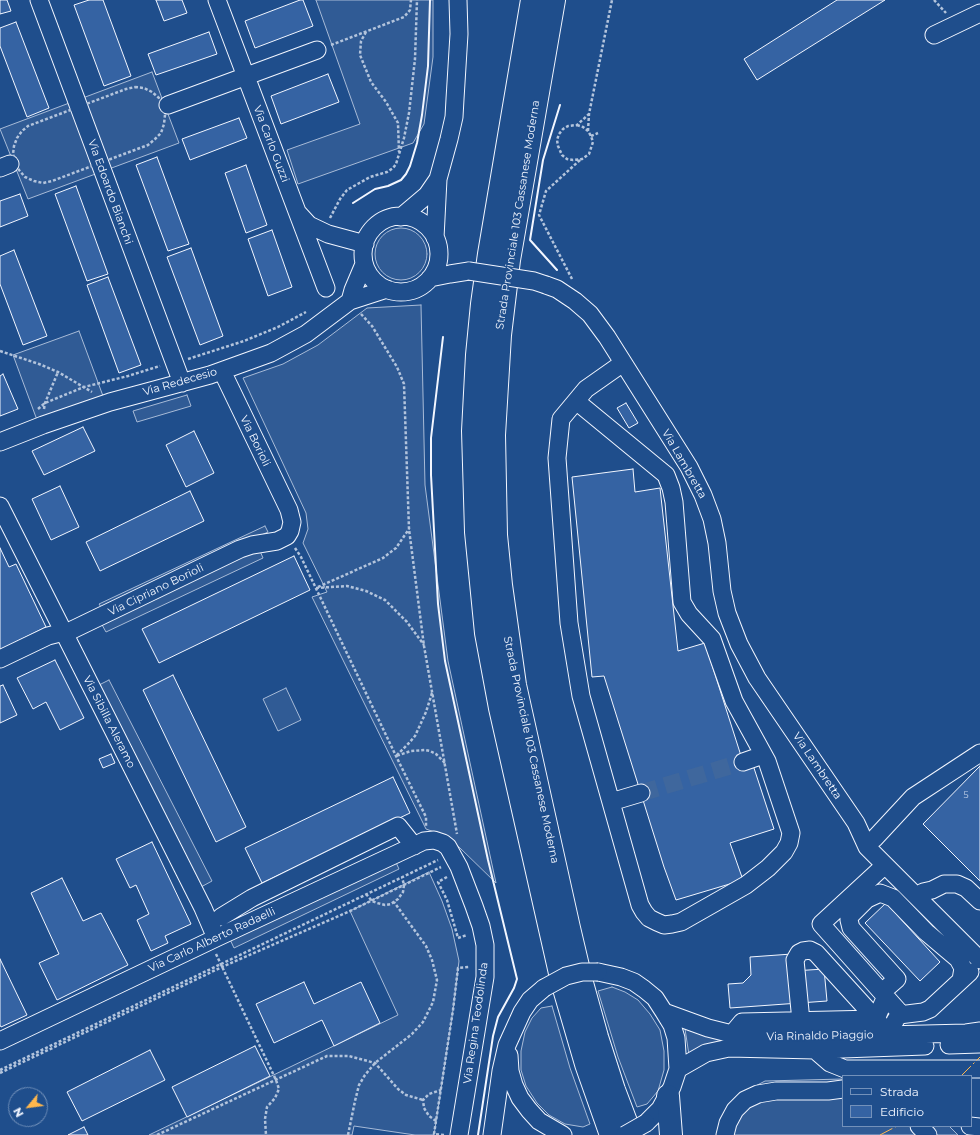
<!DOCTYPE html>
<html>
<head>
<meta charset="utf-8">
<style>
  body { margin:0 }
  #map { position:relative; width:980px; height:1135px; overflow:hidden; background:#1f4e8c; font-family:Montserrat,sans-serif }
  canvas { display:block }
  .legend { position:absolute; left:842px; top:1075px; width:130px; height:52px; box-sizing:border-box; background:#1f4e8c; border:1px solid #7391ba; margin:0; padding:5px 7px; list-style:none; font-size:12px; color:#f2f6ff }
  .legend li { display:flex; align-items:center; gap:8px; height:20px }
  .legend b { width:20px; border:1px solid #7391ba }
  .north { position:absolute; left:8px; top:1087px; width:40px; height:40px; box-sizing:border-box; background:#1f4e8c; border:1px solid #7391ba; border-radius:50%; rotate:241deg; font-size:11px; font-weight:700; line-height:16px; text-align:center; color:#f2f6ff }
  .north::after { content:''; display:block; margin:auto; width:14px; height:18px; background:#ffb74d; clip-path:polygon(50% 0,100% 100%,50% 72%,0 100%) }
</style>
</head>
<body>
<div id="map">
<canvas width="980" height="1135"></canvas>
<ul class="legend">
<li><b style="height:5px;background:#1f4e8c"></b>Strada</li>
<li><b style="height:11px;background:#3563a3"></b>Edificio</li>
</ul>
<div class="north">N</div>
</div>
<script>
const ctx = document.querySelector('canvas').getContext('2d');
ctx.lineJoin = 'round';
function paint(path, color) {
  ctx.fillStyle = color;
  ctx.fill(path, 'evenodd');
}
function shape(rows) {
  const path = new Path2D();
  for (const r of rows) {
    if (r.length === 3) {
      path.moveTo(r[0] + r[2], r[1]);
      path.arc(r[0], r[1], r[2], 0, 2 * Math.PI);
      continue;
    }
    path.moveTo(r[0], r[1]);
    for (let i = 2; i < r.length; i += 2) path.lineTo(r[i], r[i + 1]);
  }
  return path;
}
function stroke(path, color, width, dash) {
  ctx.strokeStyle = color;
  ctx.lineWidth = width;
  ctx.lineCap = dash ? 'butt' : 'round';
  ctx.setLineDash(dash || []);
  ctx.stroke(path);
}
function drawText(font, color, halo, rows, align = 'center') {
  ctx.font = font + ' Montserrat,sans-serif';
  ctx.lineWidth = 3;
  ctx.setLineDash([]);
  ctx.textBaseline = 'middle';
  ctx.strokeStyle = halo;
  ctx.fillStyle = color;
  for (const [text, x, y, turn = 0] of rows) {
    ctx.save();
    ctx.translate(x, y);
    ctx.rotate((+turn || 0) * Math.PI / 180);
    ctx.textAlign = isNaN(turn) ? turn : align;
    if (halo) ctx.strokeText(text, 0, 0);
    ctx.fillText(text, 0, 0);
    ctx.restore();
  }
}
const built = shape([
  [316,0,433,0,433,57,424,124,413,143,298,184,287,150,360,124,316,0],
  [152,72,179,143,28,199,0,129,152,72],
  [401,254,26],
  [421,305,425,485,448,661,496,883,460,848,445,836,426,829,312,597,327,592,303,543,308,529,306,513,243,378,283,364,318,345,367,308,421,305],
  [79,331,103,396,37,420,13,355,79,331],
  [187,395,191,406,137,422,133,411,187,395],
  [265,526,268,532,103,610,99,604,265,526],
  [253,551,260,551,263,558,106,632,101,623,253,551],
  [109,680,212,881,201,887,99,685,109,680],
  [286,688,301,720,278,731,263,699,286,688],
  [393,856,399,869,234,948,227,933,393,856],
  [429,872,442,901,452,929,459,961,453,1010,434,1135,415,1135,354,1126,352,1135,149,1135,398,1015,350,911,429,872],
  [612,987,625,992,638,1000,650,1014,660,1030,664,1051,664,1070,658,1091,647,1104,637,1107,618,1057,598,991,612,987],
  [552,1006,570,1068,590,1124,583,1127,565,1124,549,1115,537,1103,526,1086,521,1070,521,1051,525,1032,532,1018,541,1008,552,1006],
  [685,1029,706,1036,724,1040,724,1041,708,1044,696,1049,689,1055,685,1029],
  [843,1079,843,1126,949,1126,958,1135,719,1135,748,1090,765,1081,843,1079]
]);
paint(built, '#305b95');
stroke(built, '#a8bbd7', 1);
const building = shape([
  [0,0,7,0,11,11,0,14,0,0],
  [89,0,103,0,131,76,104,86,74,5,89,0],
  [156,0,182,0,187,13,164,21,156,0],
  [300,0,303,0,313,26,255,48,245,21,300,0],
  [837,0,885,0,757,80,744,59,837,0],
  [16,22,49,108,27,117,0,46,0,28,16,22],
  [209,32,217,54,156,75,148,54,209,32],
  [328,74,339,102,281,124,271,96,328,74],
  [239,118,247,138,190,160,182,139,239,118],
  [157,157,189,244,168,251,136,165,157,157],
  [246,165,267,225,246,233,225,173,246,165],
  [76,186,108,274,87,281,55,194,76,186],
  [20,194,28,216,0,227,0,201,20,194],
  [272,230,292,287,268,296,248,239,272,230],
  [191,248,223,336,200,345,167,257,191,248],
  [14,250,47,336,23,345,0,284,0,256,14,250],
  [108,277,141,365,119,373,87,285,108,277],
  [3,374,18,409,0,416,0,376,3,374],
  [626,403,638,423,629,428,617,408,626,403],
  [83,427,95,451,44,475,32,451,83,427],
  [194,431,214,473,186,487,166,445,194,431],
  [633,469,635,492,660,488,678,651,705,643,743,762,752,762,774,829,730,843,743,880,676,900,664,867,604,676,592,677,572,477,633,469],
  [60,486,79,527,51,540,32,499,60,486],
  [190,491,204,521,100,571,86,542,190,491],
  [0,548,9,567,16,564,46,627,0,650,0,548],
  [294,556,310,590,159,663,142,629,294,556],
  [55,660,84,718,60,730,46,702,33,709,17,678,55,660],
  [173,675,246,827,216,842,143,690,173,675],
  [3,685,17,715,0,723,0,686,3,685],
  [111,754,115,763,103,768,99,759,111,754],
  [980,766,980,881,923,824,980,766],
  [393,777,410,813,262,883,245,848,393,777],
  [152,842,191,924,165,936,168,943,151,951,137,920,149,914,136,885,130,888,116,859,152,842],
  [62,878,83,921,101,913,128,965,57,1000,39,963,59,954,31,893,62,878],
  [886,903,940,962,920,981,865,923,886,903],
  [792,954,793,971,824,969,827,1001,730,1008,728,984,743,983,751,975,750,957,792,954],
  [0,959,27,1015,1,1027,0,1025,0,959],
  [304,982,314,1004,361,982,380,1023,334,1046,322,1020,274,1043,256,1004,304,982],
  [255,1046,270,1076,187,1117,172,1087,255,1046],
  [150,1050,165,1080,82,1121,67,1092,150,1050],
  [84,1127,88,1135,68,1135,84,1127]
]);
paint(building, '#3563a3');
stroke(building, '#f2f6ff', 1);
stroke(shape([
  [641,793,743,762]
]), '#3f679d', 17, [17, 8]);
const minor = shape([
  [39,0,182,383],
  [217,0,326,288],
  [934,35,980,13],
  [168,105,317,50],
  [0,168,10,164],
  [298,213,309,225,328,234,365,244],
  [401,254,38],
  [401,217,427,195,438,179],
  [435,238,438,179,449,139,454,117,455,99,459,34,458,0],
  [430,278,450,274,469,271],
  [546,285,557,289,575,301,590,314,607,337,689,467,703,495,712,519,717,543,722,591,727,613,739,644,757,678,856,823,867,847,980,960],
  [350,301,353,290,364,264],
  [576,401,666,475,671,488,674,502,682,602,689,614,712,639,734,701,767,761,791,833,789,843,784,852,768,868,746,885,681,922,672,924,664,925,657,922,649,918,644,912,640,905,581,696,569,623,557,458,561,419,586,389,623,363],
  [0,442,43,425,110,402,210,375,271,353,306,334,350,301,387,289],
  [0,506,203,908,216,938],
  [0,659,48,636,72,630,240,549,252,545,277,541,287,536,290,531,292,522,289,510,222,371],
  [743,762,763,755],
  [611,802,641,793],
  [874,839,913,797,980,753],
  [885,865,821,924,902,1015],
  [923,892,932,890,944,884,957,884,966,888,980,901],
  [221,917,252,898,398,826,414,846],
  [598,972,621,977,634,982,644,989,655,998,664,1012,672,1025,676,1038,678,1069,672,1087,660,1109,646,1123],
  [882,992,897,979,851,928,849,920,849,917,867,899,880,893,893,898,926,932,958,959,963,968,961,980],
  [664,1012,708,1028,732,1034,763,1038,966,1033,980,1031],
  [801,1021,795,960,799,953,803,951,810,950,816,953,876,1019,886,996],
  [895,1021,899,1015,923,1012,930,1009,970,972],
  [732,1034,742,1022,876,1019,881,1025],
  [0,1041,216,938,424,841,434,840,443,843,448,847,459,867,474,906,481,926,485,945,485,977,459,1135],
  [949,1045,980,1044],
  [815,1050,830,1063,845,1069,980,1069],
  [509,1055,510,1071,514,1085,520,1098,529,1110,539,1121,563,1135],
  [678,1069,706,1053,729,1048,815,1050,925,1046],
  [919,1126,928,1135],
  [970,1126,980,1127],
  [492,1135,501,1071,507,1045,522,1012,530,1000,544,988],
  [725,1135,728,1123,735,1110,745,1100,758,1094,776,1091,828,1091,843,1089]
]);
const highway = shape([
  [532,0,489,254,482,304,477,355,473,431,476,532,486,633,500,708,562,982,586,1064,611,1135],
  [554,0,509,260,500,335,494,435,496,535,501,585,515,685,569,928,582,983,597,1037,614,1090,631,1135],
  [668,1096,671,1135]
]);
stroke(minor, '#f2f6ff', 19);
stroke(highway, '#f2f6ff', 24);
stroke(shape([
  [934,0,946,13],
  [366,32,361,41,360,55,371,82,386,102,398,123,399,152],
  [331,45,404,17,410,10,411,0],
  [135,87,144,88,152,92,159,98,163,107,165,115,164,124,161,133,155,139,148,145,52,181,43,183,34,181,25,177,19,170,15,162,13,154,14,146,17,138,22,131,28,126,126,89,135,87],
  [577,125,583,127,588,131,591,136,593,142,589,154,582,159,573,160,567,159,562,155,558,146,557,140,559,134,563,129,568,126,577,125,589,114],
  [588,131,589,114,612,0],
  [591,136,598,133],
  [330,218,340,199,347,190,370,177,387,172,393,168,396,164,404,138,409,113,415,59,417,0],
  [572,279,539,215,546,191,580,160],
  [361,314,372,326,397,367,404,384,409,529,424,646,457,834],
  [0,351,39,364,58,372,92,392],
  [188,359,244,341,278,327,306,312],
  [38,409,45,403,84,387,128,376,160,366],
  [44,409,45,403,58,372],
  [295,548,301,557,396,756,426,817,426,826],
  [318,587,383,558,396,548,409,529],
  [316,588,347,586,366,591,385,600,407,622,424,645],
  [432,693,426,712,415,736,409,743,396,756,411,751,425,750,430,751,436,754,445,763],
  [447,877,438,882,447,900,458,938,467,935],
  [366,894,372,901,377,903,385,905,391,904,398,899,403,892,404,885,402,877],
  [216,954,276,1080,279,1089,275,1098,267,1107,265,1119,266,1135],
  [0,1070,438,860],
  [0,1073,222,967,350,911,441,867],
  [436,1121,429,1116,424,1108,423,1100,429,1094,441,1090],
  [157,1135,327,1056,349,1056,375,1063,398,1089,406,1095,423,1100],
  [348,1135,355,1101,359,1085,365,1075,375,1063,412,1034,423,1022,433,1002,437,980,432,960,426,946,394,902],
  [444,1135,434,1134,453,1010,458,968,469,967]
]), '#b3c4dc', 2.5, [3, 2]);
stroke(minor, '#1f4e8c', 17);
stroke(highway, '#1f4e8c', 22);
const minorBridge = shape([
  [469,271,534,281,546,285],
  [544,988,566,976,582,972,598,972],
  [625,1135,646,1123]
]);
stroke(minorBridge, '#f2f6ff', 19, []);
stroke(minorBridge, '#1f4e8c', 17);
stroke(shape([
  [353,203,375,189,388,186,401,180,406,174,410,166,417,143,422,115,428,66,430,0],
  [557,270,530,240,543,160,560,105],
  [443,337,431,438,431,475,438,604,445,661,488,860,517,979,514,988,498,1017,493,1036,478,1135]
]), '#f2f6ff', 2);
stroke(shape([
  [961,1076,980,1057],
  [880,1135,897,1126]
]), '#ffb74d', 1, [14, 3, 2, 3]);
drawText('9px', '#c3d1e8', null, [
  ["5",966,795]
]);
drawText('11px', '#f2f6ff', '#1f4e8c', [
  ["Via Carlo Guzzi",271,144,69],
  ["Via Edoardo Bianchi",110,192,70],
  ["Strada Provinciale 103 Cassanese Moderna",518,215,-81],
  ["Via Redecesio",180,382,-16],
  ["Via Borioli",255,441,64],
  ["Via Lambretta",684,464,60],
  ["Via Cipriano Borioli",156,590,-26],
  ["Via Sibilla Aleramo",109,722,63],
  ["Strada Provinciale 103 Cassanese Moderna",531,750,78],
  ["Via Lambretta",817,766,56],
  ["Via Carlo Alberto Radaelli",212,940,-25],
  ["Via Regina Teodolinda",476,1023,-82],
  ["Via Rinaldo Piaggio",820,1036,-1]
]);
</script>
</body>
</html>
